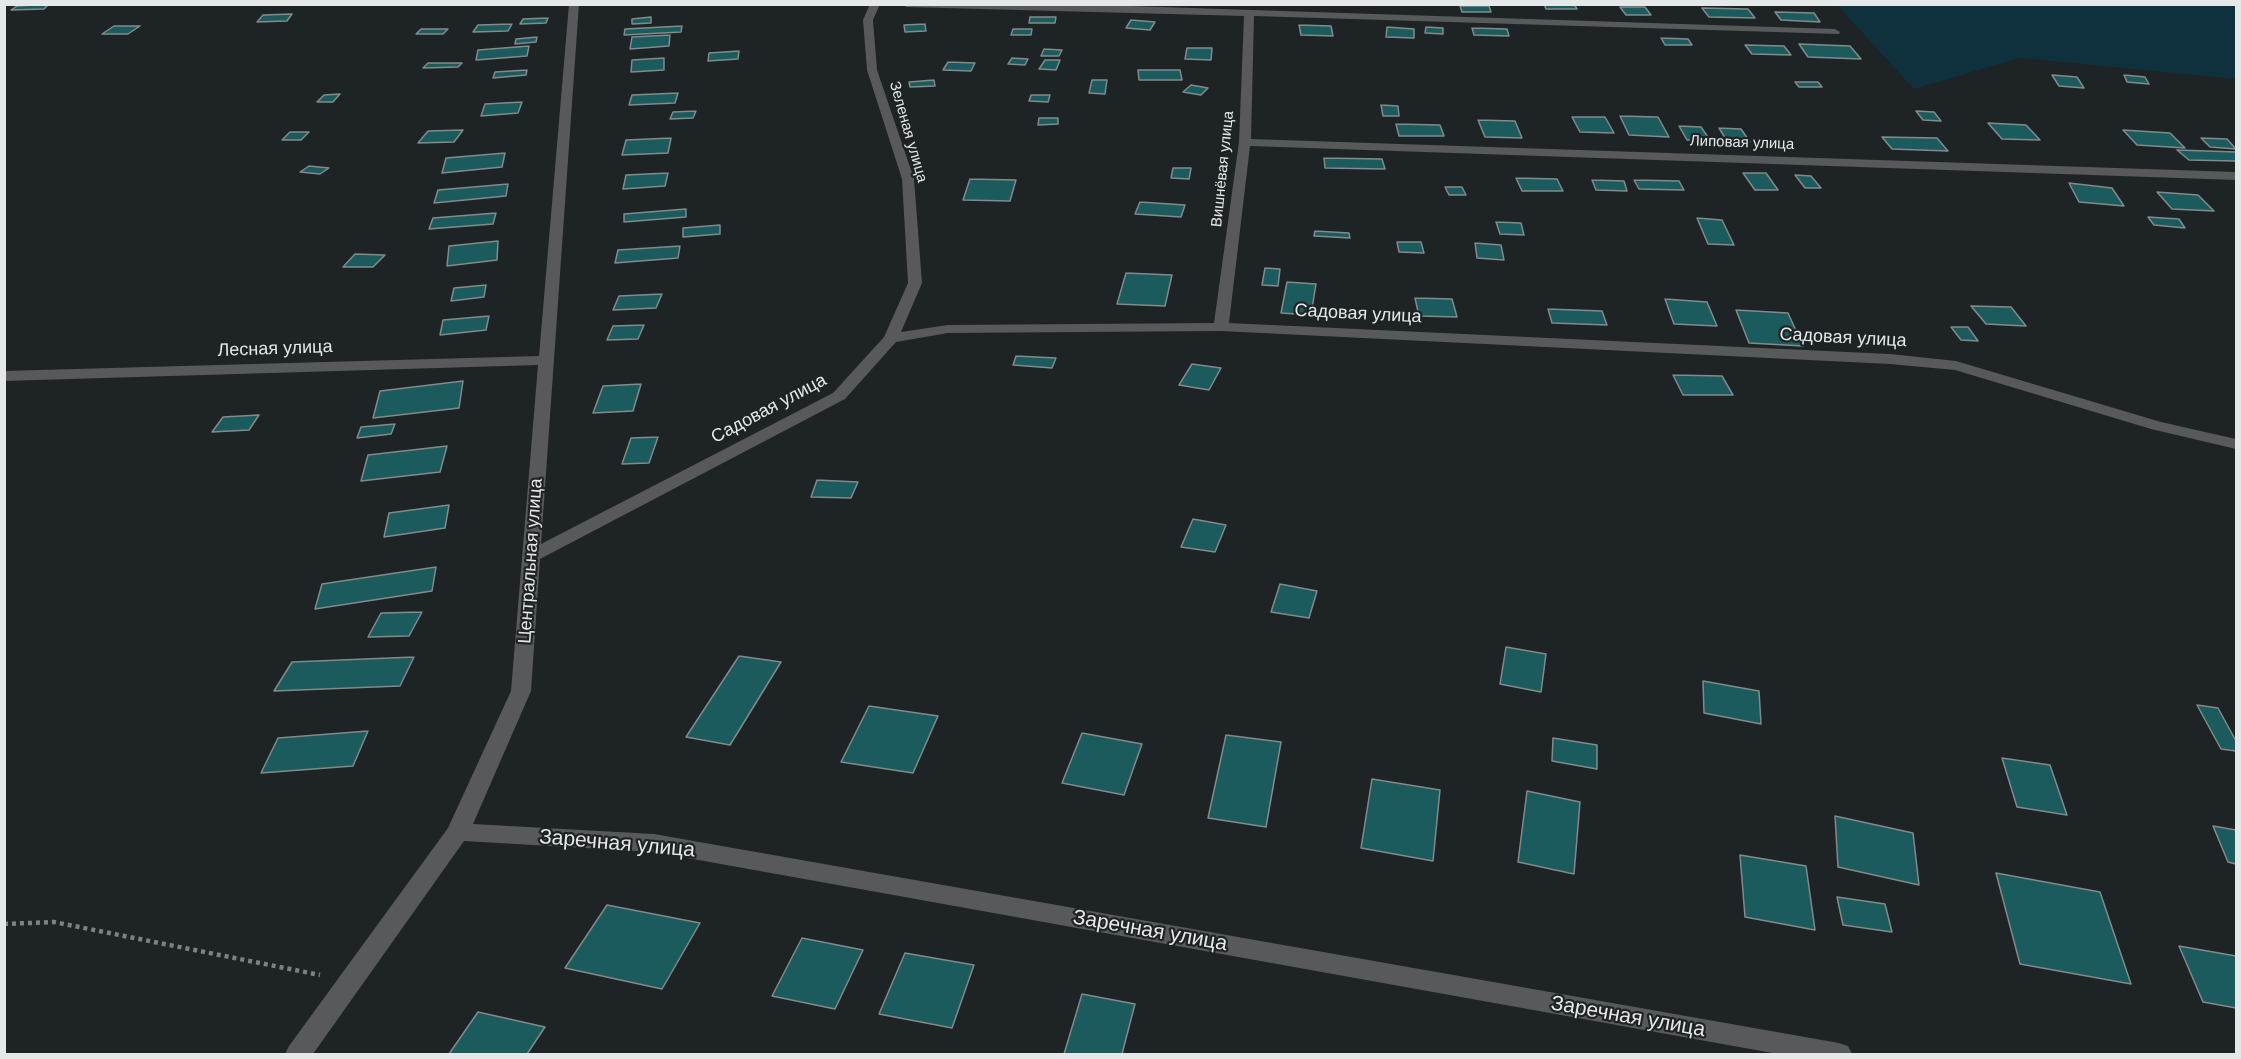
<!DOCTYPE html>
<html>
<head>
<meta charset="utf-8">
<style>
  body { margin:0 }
  #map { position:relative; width:2241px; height:1059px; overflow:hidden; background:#1e2325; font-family:Arial,sans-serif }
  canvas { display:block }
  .frame { position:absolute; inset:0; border:6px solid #e5e8e9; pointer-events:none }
</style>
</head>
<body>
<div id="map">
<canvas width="2241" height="1059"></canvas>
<div class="frame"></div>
</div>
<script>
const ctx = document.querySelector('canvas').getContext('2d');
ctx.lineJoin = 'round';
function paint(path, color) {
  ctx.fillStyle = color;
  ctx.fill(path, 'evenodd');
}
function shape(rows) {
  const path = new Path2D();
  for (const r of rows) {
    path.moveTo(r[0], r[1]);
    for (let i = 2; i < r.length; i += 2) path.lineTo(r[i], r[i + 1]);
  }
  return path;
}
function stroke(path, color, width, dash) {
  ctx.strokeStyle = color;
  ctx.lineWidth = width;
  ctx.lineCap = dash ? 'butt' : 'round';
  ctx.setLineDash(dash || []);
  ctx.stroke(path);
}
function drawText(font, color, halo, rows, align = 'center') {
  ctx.font = font + ' Arial,sans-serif';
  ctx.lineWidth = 4.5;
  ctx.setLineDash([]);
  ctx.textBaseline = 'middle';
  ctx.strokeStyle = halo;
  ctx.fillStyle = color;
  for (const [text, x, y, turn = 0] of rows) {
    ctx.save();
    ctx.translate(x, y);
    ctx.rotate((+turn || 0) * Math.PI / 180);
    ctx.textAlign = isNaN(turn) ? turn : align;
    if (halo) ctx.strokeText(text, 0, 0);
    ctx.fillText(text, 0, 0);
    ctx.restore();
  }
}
paint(shape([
  [1837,5,2236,5,2236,79,2020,58,1914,89]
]), '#0f303d');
const building = shape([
  [49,4,44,9,11,10,17,6,49,4],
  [1544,4,1574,4,1577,9,1546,9,1544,4],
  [1460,6,1489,6,1491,12,1462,12,1460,6],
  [1620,7,1645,7,1651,15,1626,15,1620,7],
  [1702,8,1748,9,1755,18,1709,17,1702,8],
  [1775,12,1814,13,1820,22,1781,20,1775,12],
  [292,14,287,21,257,22,263,15,292,14],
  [651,17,651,23,632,24,632,19,651,17],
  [1030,17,1056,17,1055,23,1029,23,1030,17],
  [548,18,546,23,520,24,523,19,548,18],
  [1131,20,1155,22,1150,30,1126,28,1131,20],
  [512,24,508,31,473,32,478,25,512,24],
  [925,24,926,31,905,32,904,25,925,24],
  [1299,25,1331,26,1333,36,1301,35,1299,25],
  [114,26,140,26,128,34,102,34,114,26],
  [682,26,681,32,624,35,625,29,682,26],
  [1387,27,1414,29,1414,38,1386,37,1387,27],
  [1426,27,1443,28,1443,34,1425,33,1426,27],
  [1472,28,1507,29,1509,36,1474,35,1472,28],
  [421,29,448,29,443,34,416,34,421,29],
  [1013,29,1032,29,1031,35,1011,35,1013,29],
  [670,35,669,46,630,49,632,37,670,35],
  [537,37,536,42,515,44,516,39,537,37],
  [1661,38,1688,39,1692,45,1665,45,1661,38],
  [1799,44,1850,46,1861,59,1808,57,1799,44],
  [1745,45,1784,46,1791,55,1752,54,1745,45],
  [529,46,527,56,476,60,478,50,529,46],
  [1187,48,1212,48,1211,60,1185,59,1187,48],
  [1044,49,1062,50,1059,56,1041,56,1044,49],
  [739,51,738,59,708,61,709,53,739,51],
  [664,58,664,70,631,72,632,60,664,58],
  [1012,58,1028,59,1025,65,1008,64,1012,58],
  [1045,60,1060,60,1056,70,1039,69,1045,60],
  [948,62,975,63,971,71,943,70,948,62],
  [428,63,462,63,458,67,423,68,428,63],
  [527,70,526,75,493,78,495,72,527,70],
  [1138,70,1180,70,1182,80,1139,80,1138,70],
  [2052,75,2077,77,2084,88,2059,86,2052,75],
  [2124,75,2145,77,2149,84,2127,82,2124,75],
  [934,80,935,86,910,87,909,82,934,80],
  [1092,80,1107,80,1105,94,1089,93,1092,80],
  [1795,82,1818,82,1822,87,1799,87,1795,82],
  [1191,85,1208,88,1201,95,1183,92,1191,85],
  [678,93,675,103,629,105,632,95,678,93],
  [340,94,333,102,317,102,324,95,340,94],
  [1031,95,1050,95,1048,102,1029,101,1031,95],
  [522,102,518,113,481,116,485,104,522,102],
  [1381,105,1398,106,1399,116,1383,116,1381,105],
  [696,111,693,118,670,119,673,112,696,111],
  [1916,111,1934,112,1941,121,1923,120,1916,111],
  [1620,116,1658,117,1669,137,1629,135,1620,116],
  [1572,117,1605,117,1614,133,1580,132,1572,117],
  [1039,118,1058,118,1058,124,1038,125,1039,118],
  [1478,120,1515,121,1522,138,1485,137,1478,120],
  [1988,123,2026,125,2040,140,2002,139,1988,123],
  [1396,124,1440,125,1444,136,1399,136,1396,124],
  [1679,126,1701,127,1710,140,1687,140,1679,126],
  [1719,128,1741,129,1750,142,1727,141,1719,128],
  [463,130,454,142,418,143,428,131,463,130],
  [2123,130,2170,133,2185,148,2137,145,2123,130],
  [290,132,309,132,301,140,282,140,290,132],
  [1882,137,1937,138,1948,151,1892,149,1882,137],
  [671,138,668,153,622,155,626,140,671,138],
  [2201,138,2227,139,2236,149,2210,147,2201,138],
  [2177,150,2236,152,2236,161,2189,160,2177,150],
  [505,153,502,167,442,173,446,158,505,153],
  [1324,158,1382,159,1385,169,1325,168,1324,158],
  [309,166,329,168,320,174,300,172,309,166],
  [1173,168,1191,168,1189,179,1171,178,1173,168],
  [668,173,665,186,623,189,626,175,668,173],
  [1743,173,1766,173,1778,190,1755,190,1743,173],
  [1795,175,1811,176,1821,188,1805,188,1795,175],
  [1516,178,1557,179,1563,191,1522,191,1516,178],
  [970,179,1016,180,1010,201,963,200,970,179],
  [1592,180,1624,181,1627,191,1596,190,1592,180],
  [1634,180,1679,181,1684,190,1639,189,1634,180],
  [2069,183,2112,188,2124,206,2079,202,2069,183],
  [508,184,506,196,434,203,438,190,508,184],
  [1445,187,1462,187,1466,195,1449,195,1445,187],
  [2157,192,2198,195,2214,211,2172,209,2157,192],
  [1140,202,1185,205,1181,217,1135,214,1140,202],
  [686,209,686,217,624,222,624,214,686,209],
  [496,213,493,224,429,229,433,218,496,213],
  [2148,217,2179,219,2185,228,2154,225,2148,217],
  [1697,218,1722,220,1734,245,1708,244,1697,218],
  [1496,222,1521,223,1524,235,1500,234,1496,222],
  [720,225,720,234,683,237,683,228,720,225],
  [1315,231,1349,233,1350,238,1314,236,1315,231],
  [498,241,497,260,447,266,449,246,498,241],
  [1397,242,1421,242,1424,253,1399,252,1397,242],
  [1475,243,1501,245,1504,260,1477,258,1475,243],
  [680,246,678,258,615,263,618,250,680,246],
  [355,254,385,255,373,267,343,267,355,254],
  [1265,268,1280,269,1278,286,1262,285,1265,268],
  [1126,273,1172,275,1165,306,1117,304,1126,273],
  [1287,282,1316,284,1311,315,1281,313,1287,282],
  [486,285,484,297,451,301,454,288,486,285],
  [662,294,656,308,613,310,619,296,662,294],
  [1415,298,1452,299,1457,317,1419,316,1415,298],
  [1665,299,1707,302,1717,326,1674,324,1665,299],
  [1971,306,2011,307,2026,326,1986,324,1971,306],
  [1548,309,1602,311,1607,325,1552,323,1548,309],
  [1736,310,1788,313,1803,346,1749,343,1736,310],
  [489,316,486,330,440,335,443,320,489,316],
  [644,325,638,339,607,340,613,326,644,325],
  [1951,327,1968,327,1978,341,1961,340,1951,327],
  [1016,356,1056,358,1052,368,1013,365,1016,356],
  [1192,364,1221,368,1209,390,1179,385,1192,364],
  [1673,375,1722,376,1733,395,1683,395,1673,375],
  [463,381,459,408,373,418,380,391,463,381],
  [641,384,633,411,593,413,603,386,641,384],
  [259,415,249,430,212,432,223,417,259,415],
  [395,424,391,434,357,438,361,427,395,424],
  [658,437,649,463,622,464,631,438,658,437],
  [447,446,440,472,361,481,368,455,447,446],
  [817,480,858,482,851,498,811,497,817,480],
  [449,505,445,528,384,537,389,513,449,505],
  [1193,519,1226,525,1215,552,1181,547,1193,519],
  [436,567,432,591,315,609,322,584,436,567],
  [1280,584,1317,591,1309,618,1271,612,1280,584],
  [422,612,409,636,368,637,381,613,422,612],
  [1506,647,1546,654,1541,692,1500,684,1506,647],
  [739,656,781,662,730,745,686,737,739,656],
  [414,657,400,686,274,691,292,662,414,657],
  [1703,681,1759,691,1761,724,1704,713,1703,681],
  [2197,705,2218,708,2236,741,2236,751,2221,749,2197,705],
  [869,706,938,716,913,773,841,762,869,706],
  [368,731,353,766,261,773,278,738,368,731],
  [1082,733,1142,744,1124,795,1062,783,1082,733],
  [1226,735,1281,742,1266,827,1208,818,1226,735],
  [1553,738,1597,745,1597,769,1552,761,1553,738],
  [2002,758,2050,765,2067,815,2017,807,2002,758],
  [1372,779,1440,790,1433,861,1361,848,1372,779],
  [1527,791,1580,802,1574,874,1518,862,1527,791],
  [1835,816,1913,833,1919,885,1838,867,1835,816],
  [2213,826,2236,830,2236,864,2228,862,2213,826],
  [1740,855,1806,866,1815,930,1745,917,1740,855],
  [1996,873,2100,892,2131,984,2020,964,1996,873],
  [1837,897,1885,904,1892,932,1843,925,1837,897],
  [607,905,700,923,662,989,565,968,607,905],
  [802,938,863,950,835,1009,772,996,802,938],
  [2179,946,2236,956,2236,1008,2203,1002,2179,946],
  [905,953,974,965,952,1028,879,1014,905,953],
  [1082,994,1135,1004,1122,1054,1064,1054,1082,994],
  [478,1012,545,1027,527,1054,449,1054,478,1012]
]);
paint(building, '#1c5b5d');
stroke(building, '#838a8a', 1.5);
stroke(shape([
  [4,924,54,922,320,975]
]), '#7d8182', 4.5, [4, 4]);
paint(shape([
  [569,4,579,4,541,544,833,393,884,337,908,283,902,179,867,70,863,20,870,4,880,4,873,20,877,70,914,179,922,283,901,332,948,325,1214,323,1239,142,1244,16,906,7,902,4,1069,4,1835,29,1840,32,1839,34,1254,16,1251,139,2236,172,2236,180,1250,146,1229,323,1890,354,1956,361,2161,422,2236,439,2236,449,2151,429,1955,370,1890,364,1221,331,948,333,896,342,845,399,540,559,531,691,473,824,654,834,1839,1043,1848,1046,1852,1054,1778,1054,654,852,464,841,313,1054,285,1054,289,1046,448,828,511,691,538,365,4,381,4,371,539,356,569,4]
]), '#57595a');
drawText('15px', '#e5e8e9', '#1e2325', [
  ["Зеленая улица",908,132,74],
  ["Липовая улица",1742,143,2],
  ["Вишнёвая улица",1223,169,-84]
]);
drawText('18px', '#e5e8e9', '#1e2325', [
  ["Садовая улица",1358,314,3],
  ["Садовая улица",1843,338,3],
  ["Лесная улица",275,349,-2],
  ["Садовая улица",769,409,-28],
  ["Центральная улица",531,561,-86]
]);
drawText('21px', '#e5e8e9', '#1e2325', [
  ["Заречная улица",617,844,5],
  ["Заречная улица",1150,931,10],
  ["Заречная улица",1628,1017,10]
]);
</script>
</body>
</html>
